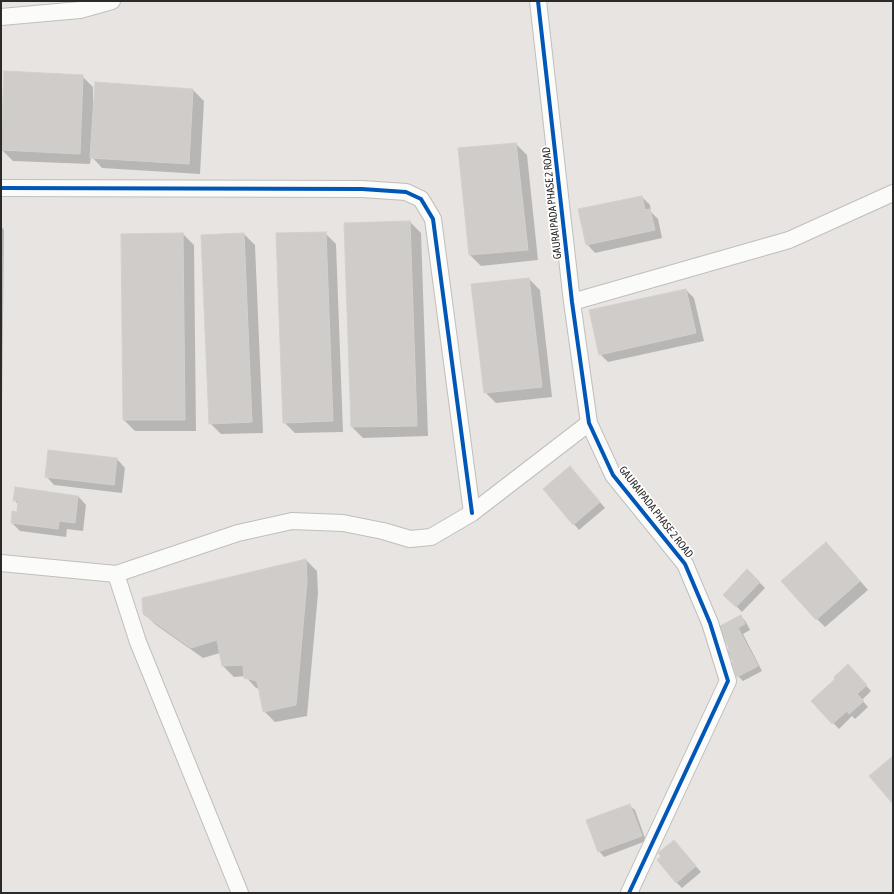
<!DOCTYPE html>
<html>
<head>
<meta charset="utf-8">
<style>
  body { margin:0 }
  #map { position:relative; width:894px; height:894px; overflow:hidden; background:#e7e4e1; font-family:"Asap Condensed",sans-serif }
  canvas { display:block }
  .frame { position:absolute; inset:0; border:2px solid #2a2a2a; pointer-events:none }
</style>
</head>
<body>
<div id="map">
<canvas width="894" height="894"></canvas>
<div class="frame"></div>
</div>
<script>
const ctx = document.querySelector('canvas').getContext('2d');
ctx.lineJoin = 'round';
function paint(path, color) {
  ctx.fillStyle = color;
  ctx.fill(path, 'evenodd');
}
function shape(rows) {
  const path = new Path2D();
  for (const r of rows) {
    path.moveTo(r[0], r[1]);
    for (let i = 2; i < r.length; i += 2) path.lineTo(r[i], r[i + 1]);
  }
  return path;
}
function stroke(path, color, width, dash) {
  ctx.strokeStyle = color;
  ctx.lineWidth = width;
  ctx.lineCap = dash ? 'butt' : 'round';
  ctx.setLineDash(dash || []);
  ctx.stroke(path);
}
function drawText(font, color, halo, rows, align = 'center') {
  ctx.font = font + ' "Asap Condensed",sans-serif';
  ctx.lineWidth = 3.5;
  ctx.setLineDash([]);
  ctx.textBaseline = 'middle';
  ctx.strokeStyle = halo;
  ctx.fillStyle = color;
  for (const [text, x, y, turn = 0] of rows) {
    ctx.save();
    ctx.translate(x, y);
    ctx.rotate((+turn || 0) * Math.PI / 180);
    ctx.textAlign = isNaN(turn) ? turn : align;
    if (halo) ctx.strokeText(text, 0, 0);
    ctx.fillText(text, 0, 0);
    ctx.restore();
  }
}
paint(shape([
  [82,76,93,87,93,107,193,90,204,101,200,174,102,168,91,156,90,164,13,161,2,150],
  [516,144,527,155,538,260,481,266,470,255,459,149],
  [642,197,650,205,651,212,658,219,662,238,595,253,587,244],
  [410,222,421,233,428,436,363,438,352,427],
  [1,226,4,230,2,405,1,405],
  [325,233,336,244,343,432,295,433,284,422],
  [183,234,194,245,196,431,135,431,124,420],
  [244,234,255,245,263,433,221,434,210,423],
  [529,279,540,290,552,397,496,403,485,392],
  [686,290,694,298,704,341,608,362,600,354],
  [117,459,125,468,122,493,54,485,46,476],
  [575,473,605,508,579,530,544,489],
  [78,496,86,505,83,531,67,529,66,537,20,531,12,523,18,513,19,505,14,500],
  [834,551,868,590,825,627,817,619],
  [306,560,317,571,318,593,307,716,275,722,264,711,260,689,256,688,245,676,234,677,223,666,220,653,203,658,156,625,144,614],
  [747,570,765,588,742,612,724,594],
  [741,616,746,622,750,630,743,634,762,671,743,681,738,676,731,649],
  [853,671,871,691,862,700,868,707,855,719,852,716,839,729,812,701],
  [629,805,635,810,646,841,604,857,599,851],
  [679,847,701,872,682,888,676,882]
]), '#0003');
const building = shape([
  [4,71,83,75,80,154,1,150,4,71],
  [95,82,193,89,189,164,90,158,95,82],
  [516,143,528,250,469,255,458,148,516,143],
  [642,196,645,210,650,209,655,230,586,245,578,209,642,196],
  [410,221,417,426,351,427,344,223,410,221],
  [326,232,333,421,283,423,276,233,326,232],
  [183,233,185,420,123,420,121,234,183,233],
  [244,233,252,422,209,424,201,235,244,233],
  [529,278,542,387,484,393,471,284,529,278],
  [686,289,696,333,599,355,589,310,686,289],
  [48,450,117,458,114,485,45,477,48,450],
  [570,466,600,502,573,525,543,489,570,466],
  [15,487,78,496,75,523,59,521,58,529,11,523,12,511,17,512,18,501,13,501,15,487],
  [826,542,860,581,816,620,781,581,826,542],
  [306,559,307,581,296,705,263,712,257,681,244,678,243,665,222,666,217,640,191,648,143,614,142,598,306,559],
  [747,569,760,582,736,607,723,595,747,569],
  [741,615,745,624,738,628,758,666,737,677,731,663,733,662,726,650,729,648,718,627,741,615],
  [848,664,867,685,857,694,864,701,849,714,847,711,832,724,811,701,835,679,834,677,848,664],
  [893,756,893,804,869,776,893,756],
  [630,804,642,836,598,852,586,820,630,804],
  [674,840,696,866,676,883,657,860,661,856,658,853,674,840]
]);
paint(building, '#cfccca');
stroke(building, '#d2d0cd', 1);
const street = shape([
  [538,1,572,302,589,423,613,475,685,564,710,623,728,681,629,893],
  [1,17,80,10,112,1],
  [1,188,362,189,406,192,421,199,433,219,472,513],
  [572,302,789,240,893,193],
  [1,563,116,574,238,533,292,521,343,523,383,531,410,539,431,537,472,513,589,423],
  [116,574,138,642,240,893]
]);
stroke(street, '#c0bfbf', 18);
stroke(street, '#fbfbfa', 16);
stroke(shape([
  [538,1,572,302,589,423,613,475,685,564,710,623,728,681,629,893],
  [1,188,362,189,406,192,421,199,433,219,472,513]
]), '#0057b8', 4);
drawText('11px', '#2a2a2a', '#fff', [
  ["GAURAIPADA PHASE 2 ROAD",552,203,-96],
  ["GAURAIPADA PHASE 2 ROAD",656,512,52]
]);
</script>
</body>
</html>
